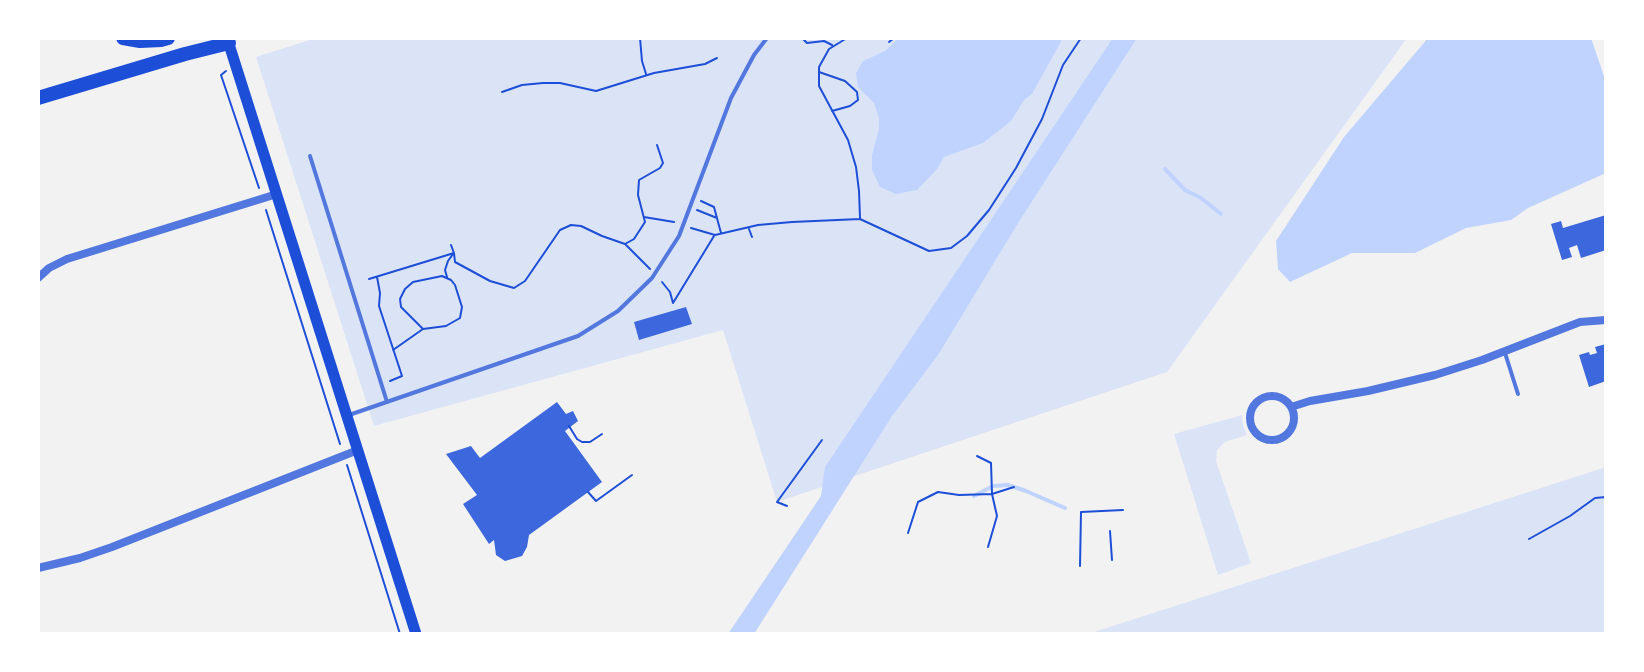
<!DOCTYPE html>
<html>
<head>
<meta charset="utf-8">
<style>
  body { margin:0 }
  #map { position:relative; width:1644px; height:672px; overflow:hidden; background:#f2f2f2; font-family:"Nunito Sans",sans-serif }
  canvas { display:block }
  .frame { position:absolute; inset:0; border:40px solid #fff; pointer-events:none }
</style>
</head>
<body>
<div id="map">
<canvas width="1644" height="672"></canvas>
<div class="frame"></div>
</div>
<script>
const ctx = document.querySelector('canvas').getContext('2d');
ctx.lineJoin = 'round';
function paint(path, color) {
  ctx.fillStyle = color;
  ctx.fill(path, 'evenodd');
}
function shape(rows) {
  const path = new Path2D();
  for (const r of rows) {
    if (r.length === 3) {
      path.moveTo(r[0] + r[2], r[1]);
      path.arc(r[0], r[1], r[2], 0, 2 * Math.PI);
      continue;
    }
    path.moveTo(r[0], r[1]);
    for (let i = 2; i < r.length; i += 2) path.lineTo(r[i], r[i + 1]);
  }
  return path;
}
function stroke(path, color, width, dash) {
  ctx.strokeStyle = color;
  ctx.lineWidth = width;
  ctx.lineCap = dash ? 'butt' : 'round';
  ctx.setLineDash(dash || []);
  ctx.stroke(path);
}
paint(shape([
  [316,38,1407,38,1167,372,777,502,723,330,374,426,256,57],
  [1242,415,1243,425,1247,435,1225,442,1217,450,1216,461,1251,563,1218,575,1174,434],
  [1606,467,1606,634,1088,634]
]), '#dbe4f7');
paint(shape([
  [899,38,1063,38,1032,94,1024,100,1011,121,983,143,944,157,937,169,917,190,896,194,880,187,872,170,872,155,879,129,879,118,874,103,858,87,856,73,863,61,885,51],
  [1113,38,1137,38,1020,220,938,355,892,416,754,634,728,634,821,496,825,467],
  [1428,38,1591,38,1606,82,1606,173,1528,208,1511,220,1466,228,1415,253,1352,253,1290,282,1278,269,1276,241,1344,137]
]), '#bfd3fe');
stroke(shape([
  [1165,169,1185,190,1201,198,1221,214],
  [974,496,993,486,1008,485,1026,491,1065,508]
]), '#bfd3fe', 4);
paint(shape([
  [1606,215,1606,250,1581,258,1577,245,1569,248,1572,257,1562,260,1551,224,1561,221,1563,228],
  [686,307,692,324,639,340,634,322],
  [1606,344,1606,381,1589,387,1579,355,1589,352,1590,355,1597,353,1595,347],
  [557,402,566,414,573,411,578,421,565,431,602,482,529,535,527,547,522,556,505,561,496,555,494,540,489,544,463,504,477,495,446,454,471,446,480,458]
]), '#3d67dc');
stroke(shape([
  [640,38,642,61,646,74],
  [802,38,807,43,824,41,832,45],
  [847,38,829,49,819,67,819,86,848,140,856,167,859,191,860,218],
  [889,42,894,38],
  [226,71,221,75,259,188],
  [819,72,845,81,857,92,858,100,850,106,832,111],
  [502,92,522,85,543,83,560,83,596,91,654,73,705,64,717,58],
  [701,201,714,207,721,233],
  [266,210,340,444],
  [697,210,717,218],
  [644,217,674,222],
  [691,228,715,235,758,225,792,222,860,219,929,251,951,248,967,236,989,210,1016,168,1042,119,1063,65,1081,38],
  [749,229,752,237],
  [626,245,650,269],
  [454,253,455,262,490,281,514,288,525,281,560,230,571,225,581,226,602,236,625,244,634,239,645,222,638,195,639,180,660,168,663,163,657,145],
  [377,277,380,293,379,306,402,376,390,381],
  [447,277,445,270,448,261,453,254],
  [369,279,454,253,451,245],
  [662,282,670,292,673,303,714,236],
  [393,350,423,329,446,326,460,318,462,307,455,285,451,280,442,276,413,282,405,289,400,299,401,307,423,329],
  [569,426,577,439,582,442,590,442,602,434],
  [347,465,400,634],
  [588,492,596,501,632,475],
  [787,506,777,502,822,440],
  [1110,531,1112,560],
  [908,533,918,502,938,492,959,495,992,494,991,463,977,456],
  [1529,539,1570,516,1595,498,1606,497],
  [988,547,997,516,992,494,1014,487],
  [1080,566,1081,512,1123,510]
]), '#1d4ed8', 2);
stroke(shape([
  [310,156,387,402],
  [1505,353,1518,394],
  [349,415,578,336,618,311,652,278,679,236,731,98,754,55,767,38]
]), '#5277de', 4);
stroke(shape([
  [38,278,49,268,67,259,277,194],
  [1272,418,22],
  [1291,407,1310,401,1368,391,1435,375,1482,360,1580,322,1606,320],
  [38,568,80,558,112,547,358,450]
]), '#5277de', 8);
stroke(shape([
  [227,38,416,634]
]), '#1d4ed8', 11);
stroke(shape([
  [123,38,140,41,161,40,168,38],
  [38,98,185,54,229,43]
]), '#1d4ed8', 14);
</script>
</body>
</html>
